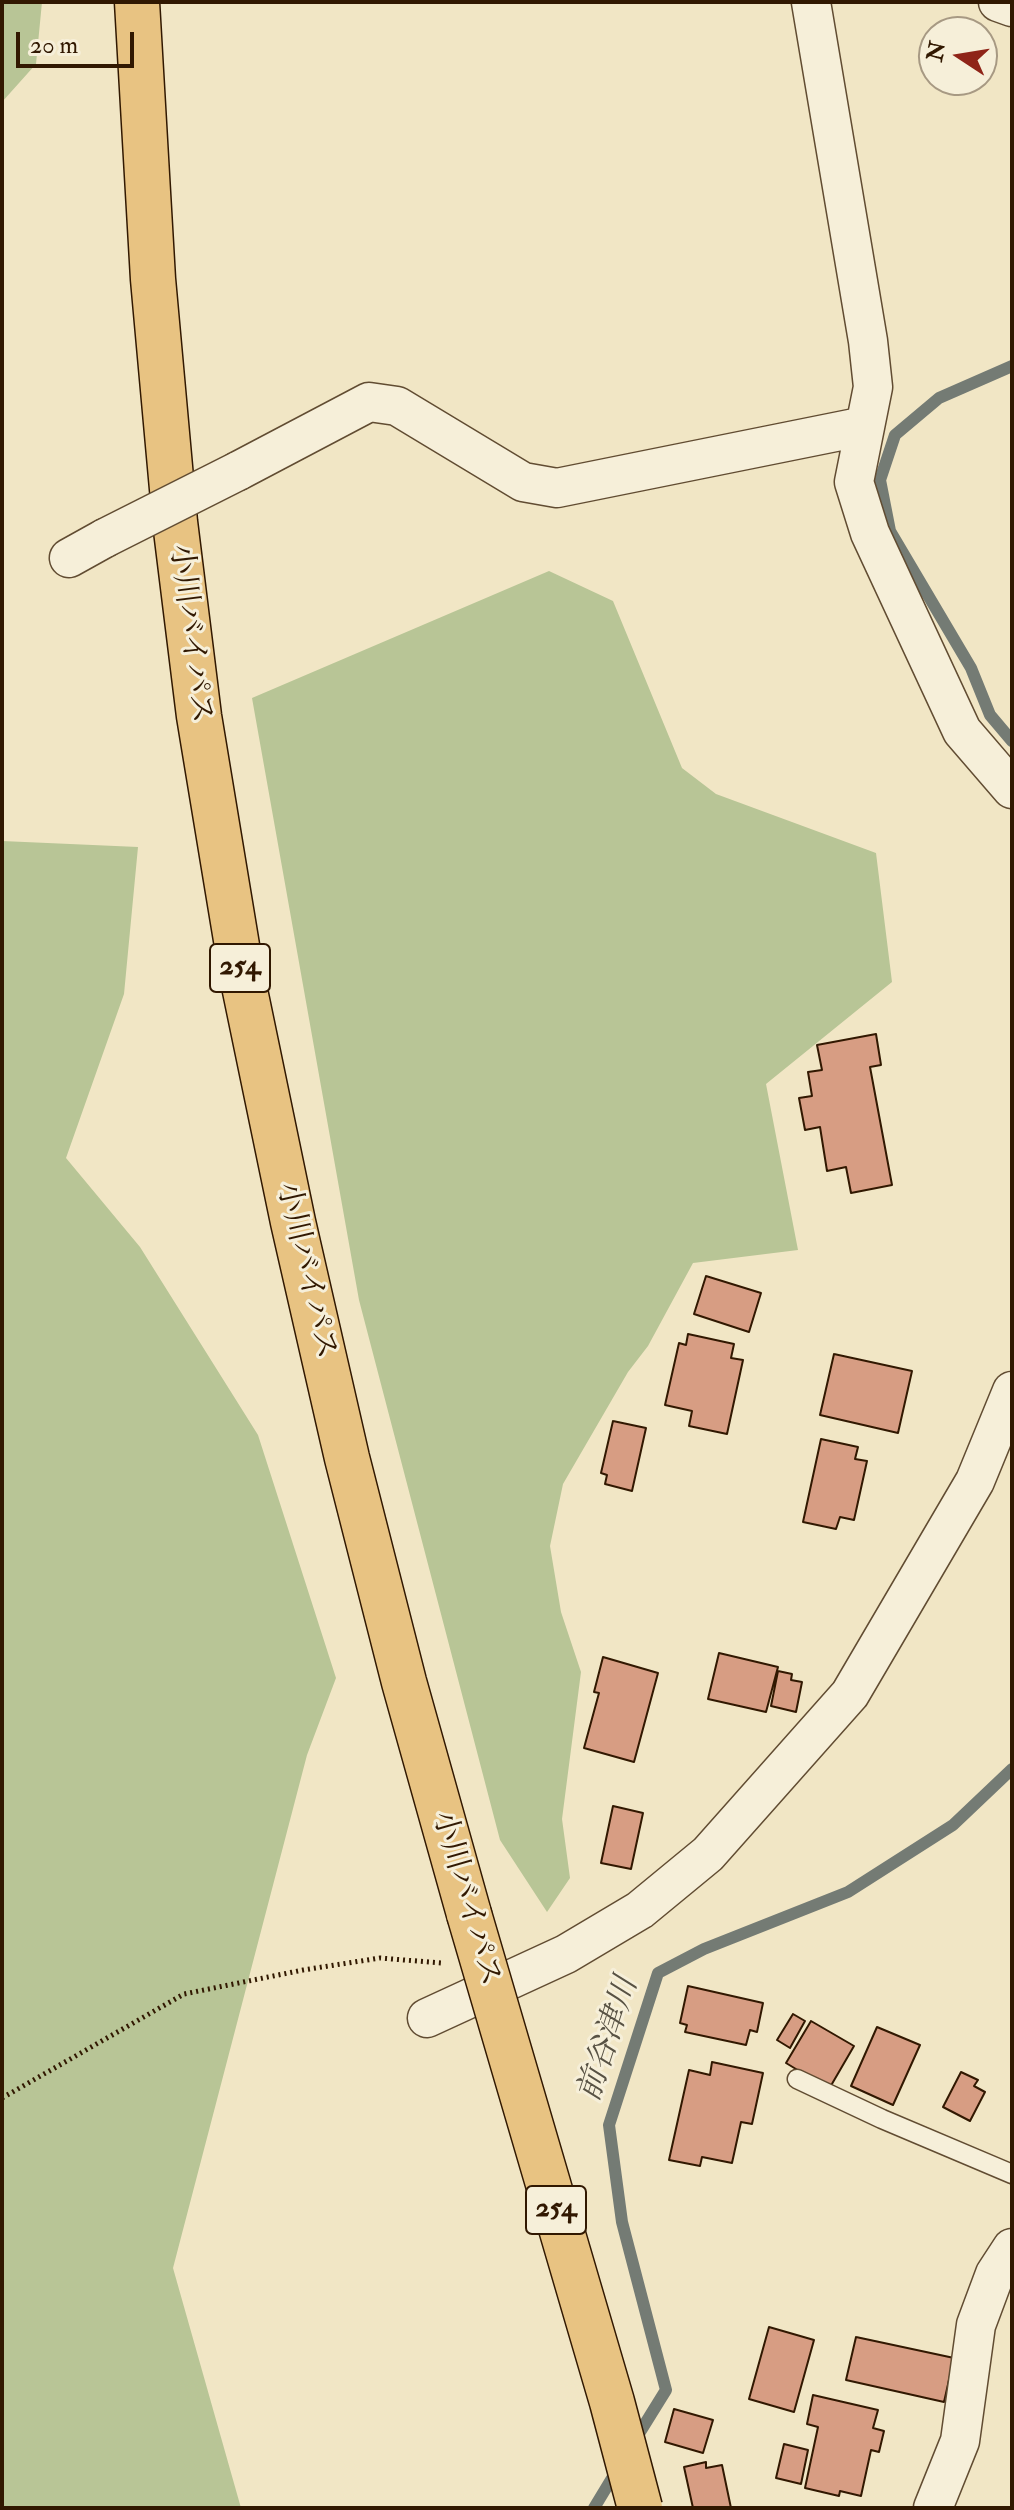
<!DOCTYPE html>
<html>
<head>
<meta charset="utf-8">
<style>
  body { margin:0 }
  #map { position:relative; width:1014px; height:2510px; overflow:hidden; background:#f1e6c5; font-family:"IM FELL Double Pica",serif }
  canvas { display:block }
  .frame { position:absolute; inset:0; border:4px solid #311801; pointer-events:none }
  .north { position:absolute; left:918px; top:16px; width:80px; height:80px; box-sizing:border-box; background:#f6efd9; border:2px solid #a79983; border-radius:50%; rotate:282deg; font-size:22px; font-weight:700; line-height:32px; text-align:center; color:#311801 }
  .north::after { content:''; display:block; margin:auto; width:28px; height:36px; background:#8f2418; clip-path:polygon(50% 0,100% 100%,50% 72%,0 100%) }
  .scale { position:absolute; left:16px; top:32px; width:118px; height:36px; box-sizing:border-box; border:4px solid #311801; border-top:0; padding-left:10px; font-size:24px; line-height:28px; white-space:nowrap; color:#311801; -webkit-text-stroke:6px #f6efd9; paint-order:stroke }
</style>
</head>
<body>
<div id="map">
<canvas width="1014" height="2510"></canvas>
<div class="frame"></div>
<div class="north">N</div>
<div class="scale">20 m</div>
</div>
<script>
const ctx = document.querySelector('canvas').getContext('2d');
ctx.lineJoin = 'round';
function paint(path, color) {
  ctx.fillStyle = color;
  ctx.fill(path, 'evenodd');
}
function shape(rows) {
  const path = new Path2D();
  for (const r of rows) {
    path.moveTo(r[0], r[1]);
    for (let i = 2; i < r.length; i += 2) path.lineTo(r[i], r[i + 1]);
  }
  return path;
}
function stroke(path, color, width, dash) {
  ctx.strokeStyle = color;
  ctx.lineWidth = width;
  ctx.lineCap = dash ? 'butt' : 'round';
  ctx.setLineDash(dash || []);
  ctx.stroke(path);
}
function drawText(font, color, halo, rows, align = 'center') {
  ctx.font = font + ' "IM FELL Double Pica","Noto Serif JP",serif';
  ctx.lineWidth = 6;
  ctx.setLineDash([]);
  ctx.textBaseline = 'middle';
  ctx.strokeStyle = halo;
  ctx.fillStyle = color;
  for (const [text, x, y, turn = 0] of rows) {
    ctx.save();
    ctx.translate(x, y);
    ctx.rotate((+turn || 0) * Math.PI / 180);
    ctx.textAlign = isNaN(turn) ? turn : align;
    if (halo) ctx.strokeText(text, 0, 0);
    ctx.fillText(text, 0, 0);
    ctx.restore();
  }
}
paint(shape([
  [2,2,42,2,36,64,2,102],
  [549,571,613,601,682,768,716,794,876,853,892,982,766,1084,798,1250,693,1263,648,1346,628,1372,563,1484,550,1546,561,1612,581,1672,562,1819,570,1878,547,1912,500,1840,359,1300,252,698],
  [2,841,138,847,124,994,66,1158,140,1247,258,1435,336,1678,307,1755,173,2268,241,2508,2,2508]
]), '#b8c596');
stroke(shape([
  [1012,366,939,398,895,435,880,480,890,531,971,668,990,715,1012,741],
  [635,2440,666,2390,622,2222,609,2125,658,1973,704,1949,848,1892,953,1825,1012,1769],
  [594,2508,617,2470]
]), '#747b74', 12);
const building = shape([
  [876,1034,881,1065,870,1067,892,1185,851,1193,846,1167,827,1171,820,1127,805,1130,799,1098,812,1096,808,1072,822,1070,817,1045,876,1034],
  [706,1276,761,1293,749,1332,694,1314,706,1276],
  [688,1334,734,1344,731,1358,743,1360,727,1434,689,1426,692,1411,665,1405,679,1343,686,1345,688,1334],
  [834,1354,912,1371,898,1433,820,1415,834,1354],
  [613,1421,646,1428,632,1491,605,1484,607,1475,601,1473,613,1421],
  [821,1439,858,1447,855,1459,867,1461,854,1520,840,1517,836,1529,803,1522,821,1439],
  [719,1653,778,1667,766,1712,708,1699,719,1653],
  [603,1657,658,1673,634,1762,584,1748,599,1693,594,1692,603,1657],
  [778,1671,792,1674,791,1680,802,1682,796,1712,771,1706,778,1671],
  [613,1806,643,1813,631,1869,601,1863,613,1806],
  [688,1986,763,2003,757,2032,750,2030,746,2045,685,2032,687,2025,680,2023,688,1986],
  [793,2014,805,2021,790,2048,777,2040,793,2014],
  [811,2021,854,2046,829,2089,786,2063,811,2021],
  [877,2027,920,2045,893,2105,851,2086,877,2027],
  [712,2062,763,2073,752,2124,741,2122,732,2163,702,2157,700,2166,669,2160,689,2070,710,2075,712,2062],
  [961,2072,978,2080,974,2086,985,2092,970,2121,943,2107,961,2072],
  [769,2327,814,2340,794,2412,749,2399,769,2327],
  [856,2337,954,2358,944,2402,846,2380,856,2337],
  [813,2395,878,2410,873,2428,884,2431,879,2452,871,2450,861,2496,840,2491,839,2496,805,2488,818,2427,807,2424,813,2395],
  [674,2409,713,2420,703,2453,665,2442,674,2409],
  [784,2444,808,2450,801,2484,776,2478,784,2444],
  [706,2462,706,2468,722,2465,731,2508,693,2508,684,2467,706,2462]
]);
paint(building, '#d79d83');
stroke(building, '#311801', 2);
const lane = shape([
  [797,2079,882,2119,1012,2174]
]);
const street = shape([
  [811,2,868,341,873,387,854,482,870,533,962,731,1012,789],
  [998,2,1012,7],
  [238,471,369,402,397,406,523,482,557,488,865,426],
  [69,558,105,538],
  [427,2018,566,1954,640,1910,708,1854,850,1694,975,1481,1012,1391],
  [933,2508,960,2441,976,2325,995,2274,1012,2248]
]);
const highway = shape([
  [137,2,153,279,175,522,199,716,242,976,293,1222,347,1458,404,1682,469,1914]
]);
stroke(lane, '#614c32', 21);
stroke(street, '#614c32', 41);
stroke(highway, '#311801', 47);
stroke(shape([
  [2,2098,184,1994,303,1970,380,1958,441,1963]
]), '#311801', 5, [2, 4]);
stroke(lane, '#f6efd9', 18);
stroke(street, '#f6efd9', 38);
stroke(highway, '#e8c382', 44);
const streetBridge = shape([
  [105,538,238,471]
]);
const highwayBridge = shape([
  [469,1914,612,2402,640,2508]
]);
stroke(streetBridge, '#614c32', 41, []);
stroke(highwayBridge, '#311801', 47, []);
stroke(streetBridge, '#f6efd9', 38);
stroke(highwayBridge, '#e8c382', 44);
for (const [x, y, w] of [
  [240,968,60],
  [556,2210,60]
]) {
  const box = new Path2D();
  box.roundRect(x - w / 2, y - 24, w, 48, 6);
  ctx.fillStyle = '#f6efd9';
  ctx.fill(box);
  stroke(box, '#311801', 2);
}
drawText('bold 28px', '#311801', null, [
  ["254",240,968],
  ["254",556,2210]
]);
drawText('30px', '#311801', '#f6efd9', [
  ["小川バイパス",189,634,83],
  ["小川バイパス",305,1271,77],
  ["小川バイパス",465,1899,74]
]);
drawText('italic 32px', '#585244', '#f6efd9', [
  ["前谷津川",610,2040,-72]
]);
</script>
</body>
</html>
